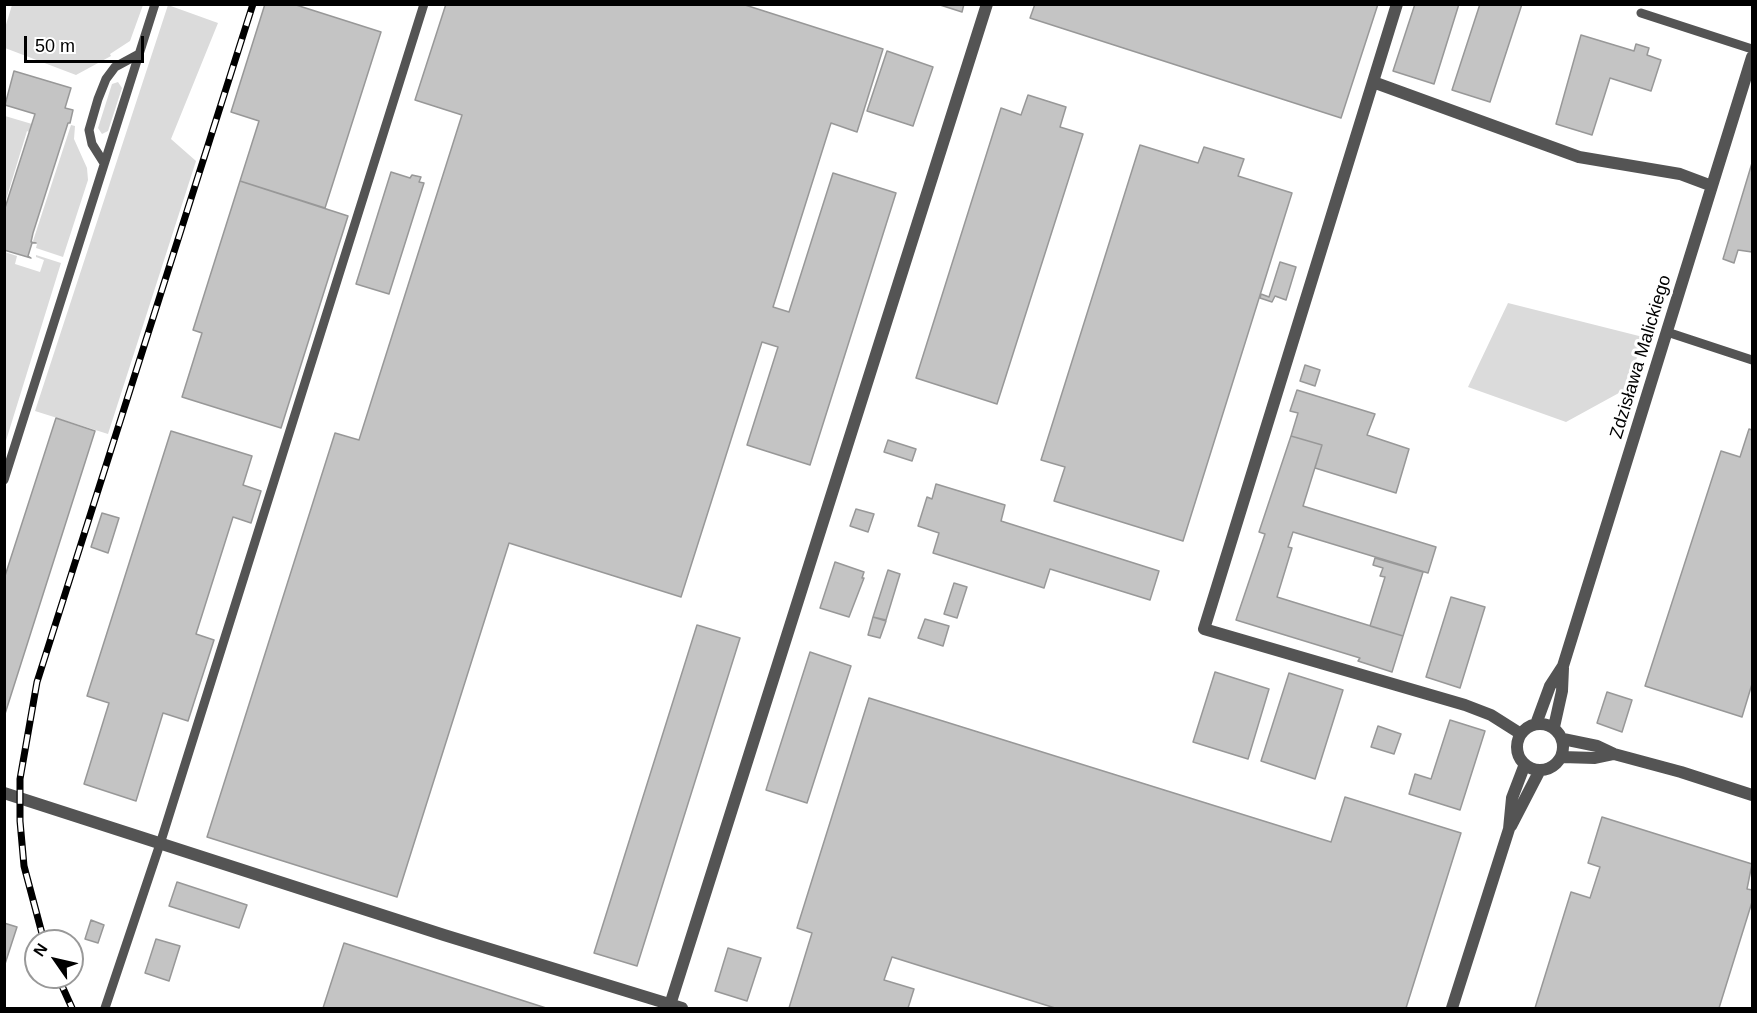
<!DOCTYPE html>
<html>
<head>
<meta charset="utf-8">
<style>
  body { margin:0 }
  #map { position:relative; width:1757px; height:1013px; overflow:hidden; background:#fff; font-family:Arial,sans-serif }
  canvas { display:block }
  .frame { position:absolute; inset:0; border:6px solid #000; pointer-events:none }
  .north { position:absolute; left:24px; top:929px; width:60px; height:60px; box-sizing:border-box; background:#fff; border:2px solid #999; border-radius:50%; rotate:304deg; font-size:16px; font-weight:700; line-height:24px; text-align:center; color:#000 }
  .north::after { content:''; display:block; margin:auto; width:21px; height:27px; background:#000; clip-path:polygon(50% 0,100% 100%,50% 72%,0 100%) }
  .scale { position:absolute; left:24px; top:36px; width:120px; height:27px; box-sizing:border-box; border:3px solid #000; border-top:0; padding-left:8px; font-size:18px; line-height:21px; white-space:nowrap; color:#000; -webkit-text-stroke:4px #fff; paint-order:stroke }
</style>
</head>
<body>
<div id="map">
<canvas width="1757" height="1013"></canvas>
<div class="frame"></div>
<div class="north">N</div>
<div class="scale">50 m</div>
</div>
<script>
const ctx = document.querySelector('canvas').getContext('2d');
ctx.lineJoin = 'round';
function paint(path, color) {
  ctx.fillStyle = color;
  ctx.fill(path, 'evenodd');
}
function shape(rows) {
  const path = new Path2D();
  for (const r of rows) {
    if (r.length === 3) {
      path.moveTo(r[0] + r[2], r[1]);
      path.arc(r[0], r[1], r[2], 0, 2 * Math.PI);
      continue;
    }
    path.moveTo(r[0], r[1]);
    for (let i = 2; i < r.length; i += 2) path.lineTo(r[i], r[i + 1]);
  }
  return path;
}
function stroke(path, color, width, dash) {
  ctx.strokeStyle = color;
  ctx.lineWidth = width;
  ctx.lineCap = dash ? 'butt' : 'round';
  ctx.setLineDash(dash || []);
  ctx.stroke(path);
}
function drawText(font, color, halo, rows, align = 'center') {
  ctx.font = font + ' Arial,sans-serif';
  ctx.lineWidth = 6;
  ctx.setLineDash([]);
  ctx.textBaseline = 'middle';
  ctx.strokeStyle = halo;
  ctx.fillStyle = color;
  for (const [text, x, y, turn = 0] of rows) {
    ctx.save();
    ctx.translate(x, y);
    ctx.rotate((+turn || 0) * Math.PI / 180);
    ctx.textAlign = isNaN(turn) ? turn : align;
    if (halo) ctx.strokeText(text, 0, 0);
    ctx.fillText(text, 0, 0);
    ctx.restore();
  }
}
paint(shape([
  [12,5,12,4,143,5,130,41,110,54,111,56,76,75,5,48,5,28],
  [168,5,218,23,171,139,196,161,108,434,35,411],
  [118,82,122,88,108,131,102,134,98,128,112,84],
  [5,116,32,124,29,132,27,131,5,203],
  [71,125,75,126,74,139,87,168,88,180,63,257,36,248,37,244,33,241],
  [5,252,17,256,15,264,40,272,44,260,36,257,36,255,61,263,5,444],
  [1508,303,1643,337,1628,388,1566,422,1468,387]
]), '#dbdbdb');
const building = shape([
  [265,4,293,4,381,32,325,208,240,181,259,121,231,112,265,4],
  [446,4,742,4,883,49,857,132,831,123,773,307,789,312,833,173,896,193,810,465,747,445,778,347,762,342,681,597,509,543,397,897,207,837,335,433,359,440,462,115,415,100,446,4],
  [937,4,964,4,962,12,937,4],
  [1035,4,1378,4,1341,118,1030,18,1035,4],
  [1415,4,1459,4,1434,84,1393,71,1415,4],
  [1480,4,1522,4,1490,102,1452,90,1480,4],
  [1581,35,1634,51,1636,44,1649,48,1647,55,1661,60,1651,91,1610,78,1592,135,1556,124,1581,35],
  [887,51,933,67,913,126,867,111,887,51],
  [14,71,71,88,65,108,73,110,70,123,68,123,33,233,31,242,36,243,32,243,28,256,31,258,4,250,4,211,35,114,5,105,14,71],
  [1028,95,1066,107,1060,127,1083,134,997,404,916,378,1001,108,1021,115,1028,95],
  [1140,145,1198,163,1204,147,1244,159,1238,176,1292,193,1183,541,1054,501,1065,467,1041,460,1140,145],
  [1752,163,1752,252,1738,250,1734,263,1723,259,1752,163],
  [391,172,410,178,412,175,421,177,419,182,424,183,389,294,356,284,391,172],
  [240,181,348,216,281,428,182,397,202,333,193,330,240,181],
  [1280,262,1296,267,1286,300,1275,296,1272,302,1260,298,1261,294,1269,297,1280,262],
  [1305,365,1320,370,1315,386,1300,381,1305,365],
  [1297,390,1375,414,1367,435,1409,449,1396,493,1315,468,1322,445,1291,436,1298,413,1290,411,1297,390],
  [56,418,95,431,4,717,4,579,56,418],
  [1749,429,1752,430,1752,684,1742,717,1645,686,1721,451,1740,457,1749,429],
  [171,431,252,456,243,485,261,491,251,523,233,517,196,634,214,640,188,721,163,713,136,801,84,784,109,703,87,696,171,431],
  [1291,436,1322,445,1303,506,1436,547,1428,573,1293,532,1288,547,1292,548,1277,597,1403,636,1392,672,1358,661,1360,658,1236,620,1265,534,1259,532,1291,436],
  [888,440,916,449,912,461,884,452,888,440],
  [936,484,1005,505,1001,521,1159,571,1150,600,1050,569,1044,588,933,553,939,533,918,526,927,497,932,499,936,484],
  [856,509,874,514,868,532,850,526,856,509],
  [102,513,119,518,108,553,91,547,102,513],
  [1375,558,1423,572,1403,636,1370,626,1385,577,1380,576,1383,568,1373,565,1375,558],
  [835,562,864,572,862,578,864,578,849,617,820,608,835,562],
  [888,570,900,574,886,620,873,617,888,570],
  [954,583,967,587,957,618,944,614,954,583],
  [1451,597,1485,607,1460,688,1426,677,1451,597],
  [873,617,886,621,880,638,868,635,873,617],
  [925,619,949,626,943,646,918,638,925,619],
  [697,625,740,638,637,966,594,953,697,625],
  [810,652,851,666,807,803,766,790,810,652],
  [1215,672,1269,689,1248,759,1193,742,1215,672],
  [1289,673,1343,690,1315,779,1261,761,1289,673],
  [1607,692,1632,700,1622,732,1597,723,1607,692],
  [869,698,1331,842,1345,797,1461,833,1406,1008,1055,1008,892,957,884,980,914,989,908,1008,789,1008,812,933,797,928,869,698],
  [1450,720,1485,731,1460,810,1409,794,1415,774,1431,779,1450,720],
  [1378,726,1401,734,1394,754,1371,747,1378,726],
  [1602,817,1752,864,1747,889,1752,890,1752,902,1719,1008,1535,1008,1571,892,1590,898,1600,867,1588,863,1602,817],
  [177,882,247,905,239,928,169,906,177,882],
  [91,920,104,925,98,943,85,939,91,920],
  [4,923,17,927,4,967,4,923],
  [156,939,180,946,169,981,145,973,156,939],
  [344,943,546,1008,323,1008,344,943],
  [728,948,761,958,747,1001,715,991,728,948]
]);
paint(building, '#c4c4c4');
stroke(building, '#989898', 1.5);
stroke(shape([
  [1641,13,1752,49],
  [104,163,92,144,89,130,98,99,106,79,115,67,139,54],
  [1667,332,1752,360],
  [4,480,155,4],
  [105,1008,160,844,424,4]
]), '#545454', 9);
stroke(shape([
  [1397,4,1204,629,1465,705,1491,715,1521,734],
  [1373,82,1579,157,1680,174,1712,186],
  [1540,747,23],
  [1536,724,1550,686,1563,666,1752,57],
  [1554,727,1562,691,1563,668],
  [1563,739,1597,746,1614,754,1681,772,1752,795],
  [1562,757,1595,758,1614,754],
  [4,793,444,935,682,1008],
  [1511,826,1540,770],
  [669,1008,987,4],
  [1452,1008,1509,829,1512,798,1525,764]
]), '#545454', 12);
const rail = shape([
  [44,941,24,866,20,821,20,779,37,682,253,4],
  [58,977,72,1008]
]);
stroke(rail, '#000', 7);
stroke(rail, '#fff', 4.5, [14]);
drawText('18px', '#000', '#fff', [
  ["Zdzisława Malickiego",1641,357,-73]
]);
</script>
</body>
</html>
